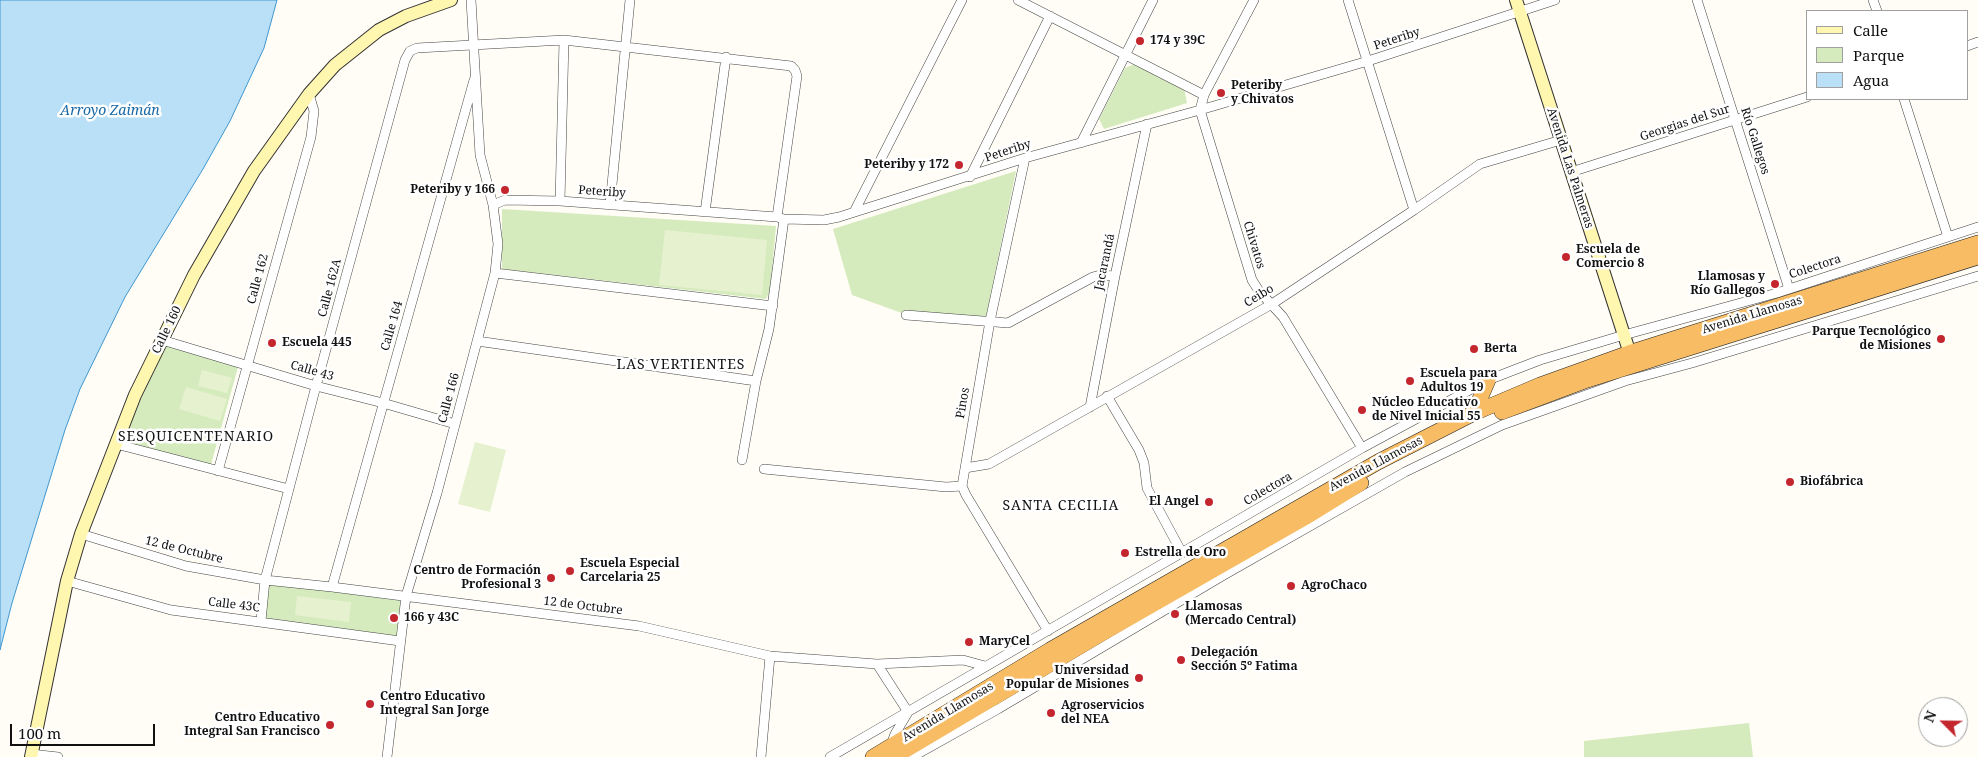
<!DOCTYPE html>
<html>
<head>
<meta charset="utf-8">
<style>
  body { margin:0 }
  #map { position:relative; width:1978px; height:757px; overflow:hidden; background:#fffdf5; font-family:"Noto Serif",serif }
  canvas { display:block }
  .legend { position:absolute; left:1806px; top:10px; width:162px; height:90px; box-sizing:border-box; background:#fff; border:1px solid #a0a0a0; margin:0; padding:6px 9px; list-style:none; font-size:15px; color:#111 }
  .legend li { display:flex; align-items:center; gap:10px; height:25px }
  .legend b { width:25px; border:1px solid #a0a0a0 }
  .north { position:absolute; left:1918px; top:697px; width:50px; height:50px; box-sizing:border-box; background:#fff; border:1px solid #a0a0a0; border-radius:50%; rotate:293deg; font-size:14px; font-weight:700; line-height:20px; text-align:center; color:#111 }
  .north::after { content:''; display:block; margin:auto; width:18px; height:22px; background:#c4262e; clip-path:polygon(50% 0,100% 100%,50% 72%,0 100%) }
  .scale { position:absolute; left:10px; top:724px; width:145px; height:22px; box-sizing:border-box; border:2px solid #111; border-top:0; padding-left:6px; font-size:15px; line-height:18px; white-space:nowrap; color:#111; -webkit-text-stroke:4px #fff; paint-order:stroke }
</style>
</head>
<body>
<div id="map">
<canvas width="1978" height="757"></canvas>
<ul class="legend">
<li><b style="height:6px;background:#fff6b0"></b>Calle</li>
<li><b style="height:14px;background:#d5ebbd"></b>Parque</li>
<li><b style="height:14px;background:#b9e0f7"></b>Agua</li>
</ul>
<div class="north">N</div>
<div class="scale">100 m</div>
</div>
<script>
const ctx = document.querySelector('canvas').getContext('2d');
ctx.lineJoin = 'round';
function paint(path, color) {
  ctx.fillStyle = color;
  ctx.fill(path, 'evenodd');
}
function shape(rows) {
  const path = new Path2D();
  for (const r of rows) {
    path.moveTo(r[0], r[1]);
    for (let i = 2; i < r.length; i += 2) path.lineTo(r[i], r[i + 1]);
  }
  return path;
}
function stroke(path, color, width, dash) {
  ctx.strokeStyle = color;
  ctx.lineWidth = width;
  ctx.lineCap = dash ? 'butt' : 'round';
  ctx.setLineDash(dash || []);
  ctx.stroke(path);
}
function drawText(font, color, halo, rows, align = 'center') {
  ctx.font = font + ' "Noto Serif",serif';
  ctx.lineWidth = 5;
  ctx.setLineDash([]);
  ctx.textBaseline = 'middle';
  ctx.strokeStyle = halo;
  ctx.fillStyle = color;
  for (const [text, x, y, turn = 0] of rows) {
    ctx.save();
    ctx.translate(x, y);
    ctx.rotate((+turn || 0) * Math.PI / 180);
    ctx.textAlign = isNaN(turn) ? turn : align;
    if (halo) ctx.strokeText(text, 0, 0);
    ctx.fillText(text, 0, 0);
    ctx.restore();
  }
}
paint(shape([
  [1135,64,1184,88,1187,103,1104,129,1099,119,1125,68],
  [1016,171,985,322,910,316,852,295,833,229],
  [502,209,776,226,770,291,766,299,502,269],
  [166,345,238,367,210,468,134,447,125,440,125,433,161,351],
  [268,583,402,601,398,638,264,618],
  [1749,723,1753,757,1584,757,1584,741]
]), '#d5ebbd');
paint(shape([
  [665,230,767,240,762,295,659,285],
  [202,370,232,378,227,393,198,386],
  [186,387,227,399,220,421,179,409],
  [475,442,506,450,490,512,458,504],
  [297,596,351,602,349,622,295,615]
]), '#e6f2cf');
const water = shape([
  [0,0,277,0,264,48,230,121,203,169,125,297,80,389,65,430,12,603,0,650,0,0]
]);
paint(water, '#b9e0f7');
stroke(water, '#3f96cf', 1);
const minor = shape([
  [1018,0,1204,95],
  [1254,0,1204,95,1200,110,1252,280,1259,291,1283,317,1362,448],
  [1348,0,1414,210],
  [1697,0,1789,289],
  [1873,0,1877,11],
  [1967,46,1978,42],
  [1904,99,1948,237],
  [1081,143,1153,0],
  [1025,158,990,321,962,486,966,495,1048,631],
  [1571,172,1807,97],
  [970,177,1050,16],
  [560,201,564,40],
  [493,205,505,200,560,201,777,217,784,219,824,220,839,217,1025,158,1200,110,1368,61,1555,0],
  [610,205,630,0],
  [705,212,726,57],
  [854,212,962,0],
  [495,273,773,306],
  [906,315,1008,323,1093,277,1100,275,1115,276],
  [162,340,316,386,383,403,455,424],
  [477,341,756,381],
  [1107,396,1139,450,1144,463,1147,488,1182,553],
  [1090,407,1115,276,1147,124],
  [116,444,289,489],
  [742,460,756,381,769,329,784,219],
  [965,468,989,464,1272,304,1414,210,1480,164,1561,140],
  [764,469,946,487,962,486],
  [218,471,311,137,314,111,309,94],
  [81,534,186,566,265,580,332,587,639,626,770,656,877,664,963,660,985,666],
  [67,581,171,610,400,641],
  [332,587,474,80],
  [261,621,265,580,316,386,405,60,410,51,417,48,564,40,791,66,795,70,797,76,777,217],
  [877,664,908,712],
  [891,745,895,734,907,714],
  [31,754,58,757],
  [387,757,406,596,437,493,495,273,498,244,493,205,480,155,471,0],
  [761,757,770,656],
  [830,757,1362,448,1488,380,1540,360,1624,335,1777,293,1978,227],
  [912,757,998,709,1224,575,1405,472,1502,425,1625,381,1692,363,1978,276]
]);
const secondary = shape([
  [1516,0,1632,360],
  [31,757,67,581,81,534,135,395,194,275,254,171,309,94,335,65,379,30,406,16,451,0]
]);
const trunk = shape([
  [1502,412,1587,380,1978,257],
  [1474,413,1488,380],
  [873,757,1050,650,1378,462,1474,413,1540,385,1629,353,1978,243],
  [894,757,1096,637,1306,517,1361,483]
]);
stroke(minor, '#444', 10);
stroke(secondary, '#333', 14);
stroke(trunk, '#222', 16);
stroke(minor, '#fff', 9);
stroke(secondary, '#fff6b0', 12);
stroke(trunk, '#f7bc64', 15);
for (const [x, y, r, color] of [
  [1140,41,5,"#c4262e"],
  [1221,93,5,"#c4262e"],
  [959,165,5,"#c4262e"],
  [505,190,5,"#c4262e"],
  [1566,257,5,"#c4262e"],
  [1775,284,5,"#c4262e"],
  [1941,339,5,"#c4262e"],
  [272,343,5,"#c4262e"],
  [1474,349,5,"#c4262e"],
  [1410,381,5,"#c4262e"],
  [1362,410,5,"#c4262e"],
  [1790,482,5,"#c4262e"],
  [1209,502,5,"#c4262e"],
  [1125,553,5,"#c4262e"],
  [570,571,5,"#c4262e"],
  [551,578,5,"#c4262e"],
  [1291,586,5,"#c4262e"],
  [1175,614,5,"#c4262e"],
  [394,618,5,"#c4262e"],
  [969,642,5,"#c4262e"],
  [1181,660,5,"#c4262e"],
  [1139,678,5,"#c4262e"],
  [370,704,5,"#c4262e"],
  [1051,713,5,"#c4262e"],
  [330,725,5,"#c4262e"]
]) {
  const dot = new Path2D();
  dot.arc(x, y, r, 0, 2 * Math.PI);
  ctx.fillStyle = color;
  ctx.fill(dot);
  stroke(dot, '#fff', 2);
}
drawText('12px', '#111', '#fff', [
  ["Peteriby",1397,39,-18],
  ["Georgias del Sur",1685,123,-18],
  ["Río Gallegos",1755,141,72],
  ["Peteriby",1008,151,-18],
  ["Avenida Las Palmeras",1570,168,72],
  ["Peteriby",602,192,4],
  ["Chivatos",1254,245,73],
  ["Jacarandá",1105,262,-78],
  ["Colectora",1815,267,-18],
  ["Calle 162",258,279,-75],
  ["Calle 162A",330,288,-75],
  ["Ceibo",1259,296,-31],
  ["Avenida Llamosas",1752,315,-17],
  ["Calle 164",392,326,-74],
  ["Calle 160",167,330,-64],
  ["Calle 43",312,371,16],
  ["Calle 166",449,398,-75],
  ["Pinos",963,403,-80],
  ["Avenida Llamosas",1376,464,-28],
  ["Colectora",1268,489,-30],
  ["12 de Octubre",184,550,14],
  ["Calle 43C",234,605,7],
  ["12 de Octubre",583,606,7],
  ["Avenida Llamosas",948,712,-31]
]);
drawText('bold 12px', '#111', '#fff', [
  ["174 y 39C",1150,41],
  ["Peteriby",1231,86],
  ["y Chivatos",1231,100],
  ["Peteriby y 172",949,165,"right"],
  ["Peteriby y 166",495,190,"right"],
  ["Escuela de",1576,250],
  ["Comercio 8",1576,264],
  ["Llamosas y",1765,277,"right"],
  ["Río Gallegos",1765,291,"right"],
  ["Parque Tecnológico",1931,332,"right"],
  ["de Misiones",1931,346,"right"],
  ["Escuela 445",282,343],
  ["Berta",1484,349],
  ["Escuela para",1420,374],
  ["Adultos 19",1420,388],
  ["Núcleo Educativo",1372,403],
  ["de Nivel Inicial 55",1372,417],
  ["Biofábrica",1800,482],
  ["El Angel",1199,502,"right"],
  ["Estrella de Oro",1135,553],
  ["Escuela Especial",580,564],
  ["Carcelaria 25",580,578],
  ["Centro de Formación",541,571,"right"],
  ["Profesional 3",541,585,"right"],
  ["AgroChaco",1301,586],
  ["Llamosas",1185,607],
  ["(Mercado Central)",1185,621],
  ["166 y 43C",404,618],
  ["MaryCel",979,642],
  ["Delegación",1191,653],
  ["Sección 5º Fatima",1191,667],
  ["Universidad",1129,671,"right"],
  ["Popular de Misiones",1129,685,"right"],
  ["Centro Educativo",380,697],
  ["Integral San Jorge",380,711],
  ["Agroservicios",1061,706],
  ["del NEA",1061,720],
  ["Centro Educativo",320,718,"right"],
  ["Integral San Francisco",320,732,"right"]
], 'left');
drawText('italic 14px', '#1768a6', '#fff', [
  ["Arroyo Zaimán",110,111]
]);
ctx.letterSpacing = '1px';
drawText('14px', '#111', '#fff', [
  ["LAS VERTIENTES",681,365],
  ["SESQUICENTENARIO",196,437],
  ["SANTA CECILIA",1061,506]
]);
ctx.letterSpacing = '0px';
</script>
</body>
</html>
